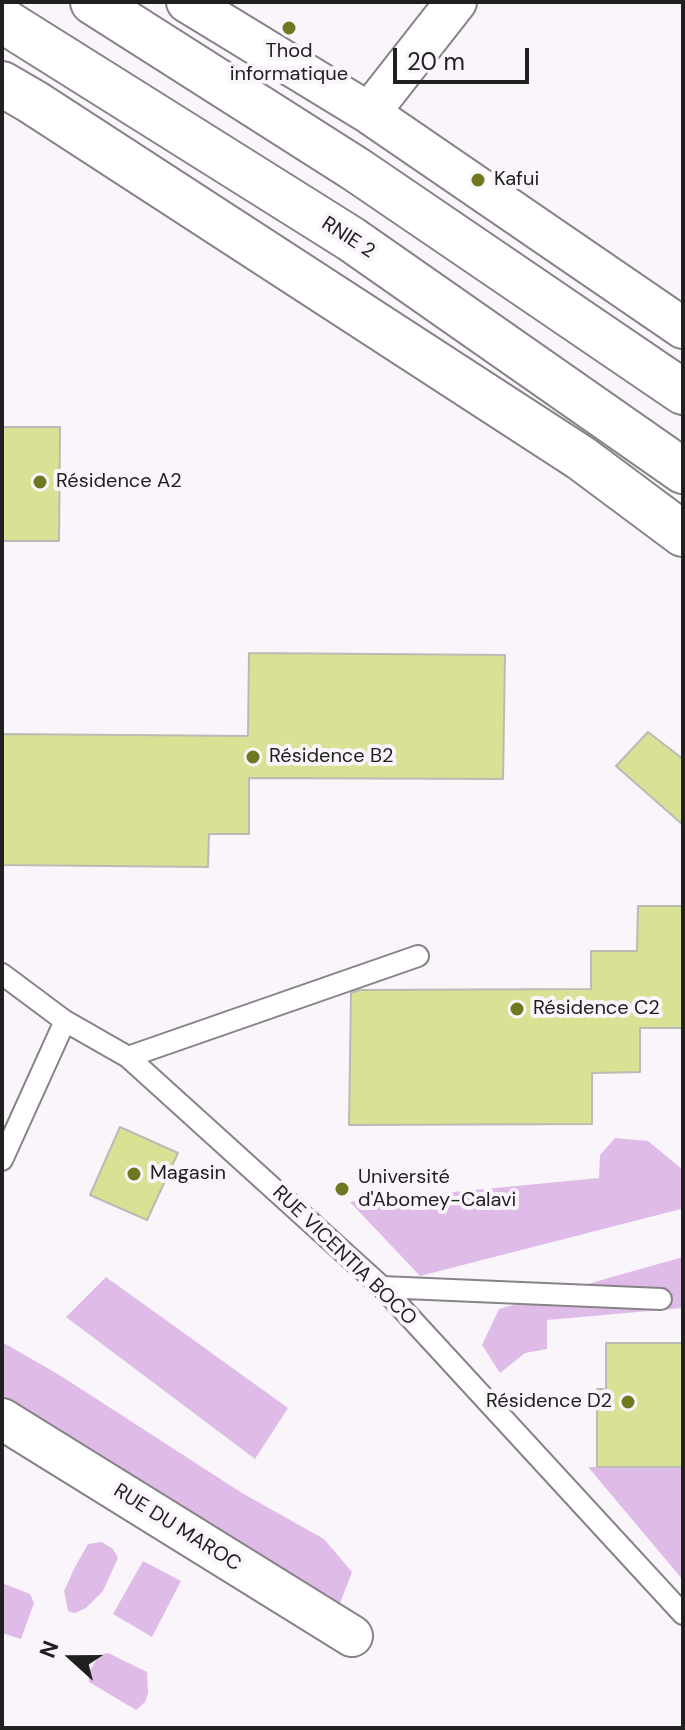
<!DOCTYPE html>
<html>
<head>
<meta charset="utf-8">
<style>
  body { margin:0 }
  #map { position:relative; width:685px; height:1730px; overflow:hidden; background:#f9f5fa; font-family:"DM Sans",sans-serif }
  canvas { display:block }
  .frame { position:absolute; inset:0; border:4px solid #212021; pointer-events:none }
  .north { position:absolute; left:32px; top:1618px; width:80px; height:80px; -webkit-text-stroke:6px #f9f5fa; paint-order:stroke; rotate:291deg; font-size:22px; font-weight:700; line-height:32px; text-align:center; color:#212021 }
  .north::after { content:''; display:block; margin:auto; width:28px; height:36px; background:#212021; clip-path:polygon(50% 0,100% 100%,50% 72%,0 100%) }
  .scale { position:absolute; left:393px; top:48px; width:136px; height:36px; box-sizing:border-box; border:4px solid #212021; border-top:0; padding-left:10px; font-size:24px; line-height:28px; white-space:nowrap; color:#212021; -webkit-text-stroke:6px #f9f5fa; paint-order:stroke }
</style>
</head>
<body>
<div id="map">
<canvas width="685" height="1730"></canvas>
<div class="frame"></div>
<div class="north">N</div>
<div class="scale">20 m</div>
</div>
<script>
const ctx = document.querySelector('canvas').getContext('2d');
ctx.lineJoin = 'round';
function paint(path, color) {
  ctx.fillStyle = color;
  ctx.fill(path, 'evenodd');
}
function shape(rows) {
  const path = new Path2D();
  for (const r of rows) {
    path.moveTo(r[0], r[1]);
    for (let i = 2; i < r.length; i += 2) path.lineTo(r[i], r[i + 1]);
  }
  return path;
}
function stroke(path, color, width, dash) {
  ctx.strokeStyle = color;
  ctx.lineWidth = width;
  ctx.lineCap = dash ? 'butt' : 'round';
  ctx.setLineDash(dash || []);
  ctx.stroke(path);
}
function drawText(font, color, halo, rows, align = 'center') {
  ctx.font = font + ' "DM Sans",sans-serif';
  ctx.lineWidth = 8;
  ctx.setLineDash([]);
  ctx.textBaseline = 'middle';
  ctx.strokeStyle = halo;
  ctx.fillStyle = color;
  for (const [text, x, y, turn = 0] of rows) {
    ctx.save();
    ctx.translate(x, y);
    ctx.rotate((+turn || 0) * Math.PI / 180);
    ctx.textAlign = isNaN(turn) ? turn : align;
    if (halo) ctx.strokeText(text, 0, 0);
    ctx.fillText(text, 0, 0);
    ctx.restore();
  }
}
paint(shape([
  [615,1138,648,1141,683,1170,681,1209,420,1276,350,1202,599,1178,600,1155],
  [683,1257,683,1308,547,1320,547,1349,525,1353,500,1373,482,1345,499,1309],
  [106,1277,288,1408,255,1459,66,1317],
  [2,1342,61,1376,242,1493,324,1539,352,1572,339,1606,2,1408],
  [588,1467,683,1467,683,1580],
  [102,1542,113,1549,118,1558,103,1591,86,1608,75,1613,68,1611,64,1591,75,1567,88,1544],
  [143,1561,181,1581,152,1637,113,1614],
  [2,1583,30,1594,34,1603,21,1639,2,1633],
  [108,1653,147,1672,148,1693,145,1702,136,1710,89,1682,88,1674,99,1655]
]), '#dfbce8');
const building = shape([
  [2,427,60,427,59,541,2,541,2,427],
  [249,653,505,655,503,779,249,778,249,834,209,834,208,867,2,865,2,734,248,736,249,653],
  [648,732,683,759,683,825,616,766,648,732],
  [638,906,683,906,683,1028,640,1028,640,1072,592,1073,592,1124,349,1125,351,993,360,990,591,989,591,951,637,951,638,906],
  [120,1127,178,1153,147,1220,90,1195,120,1127],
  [606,1343,683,1343,683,1467,597,1467,597,1389,606,1389,606,1343]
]);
paint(building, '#d9e294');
stroke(building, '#babbb5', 2);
const lane = shape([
  [2,974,65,1021,128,1057,382,1287,683,1614],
  [128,1057,418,956],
  [2,1160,65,1021],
  [382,1287,661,1299]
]);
const street = shape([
  [187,2,369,113,683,328],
  [369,113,456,2],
  [2,1419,352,1636]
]);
const secondary = shape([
  [2,84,33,102,581,458,683,534]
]);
const highway = shape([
  [93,2,357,170,683,392],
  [2,20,351,239,683,471]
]);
stroke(lane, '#878388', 24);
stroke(street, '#878388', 44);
stroke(secondary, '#878388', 48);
stroke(highway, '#878388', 48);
stroke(lane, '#fff', 20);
stroke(street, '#fff', 40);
stroke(secondary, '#fff', 44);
stroke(highway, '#fff', 44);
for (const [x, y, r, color] of [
  [289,28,8,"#6f7720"],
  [478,180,8,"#6f7720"],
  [40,482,8,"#6f7720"],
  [253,757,8,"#6f7720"],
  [517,1009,8,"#6f7720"],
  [134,1174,8,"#6f7720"],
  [342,1189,8,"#6f7720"],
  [628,1402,8,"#6f7720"]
]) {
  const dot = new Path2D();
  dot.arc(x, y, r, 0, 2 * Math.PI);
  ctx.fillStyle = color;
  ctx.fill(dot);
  stroke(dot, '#f9f5fa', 3);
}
drawText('20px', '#212021', '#f9f5fa', [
  ["Thod",289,52,"center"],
  ["informatique",289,75,"center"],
  ["Kafui",494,180],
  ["Résidence A2",56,482],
  ["Résidence B2",269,757],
  ["Résidence C2",533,1009],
  ["Magasin",150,1174],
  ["Université",358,1178],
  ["d'Abomey-Calavi",358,1201],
  ["Résidence D2",612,1402,"right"]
], 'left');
drawText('20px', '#212021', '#f9f5fa', [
  ["RNIE 2",348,238,33],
  ["RUE VICENTIA BOCO",344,1256,44],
  ["RUE DU MAROC",177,1528,32]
]);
</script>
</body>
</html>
